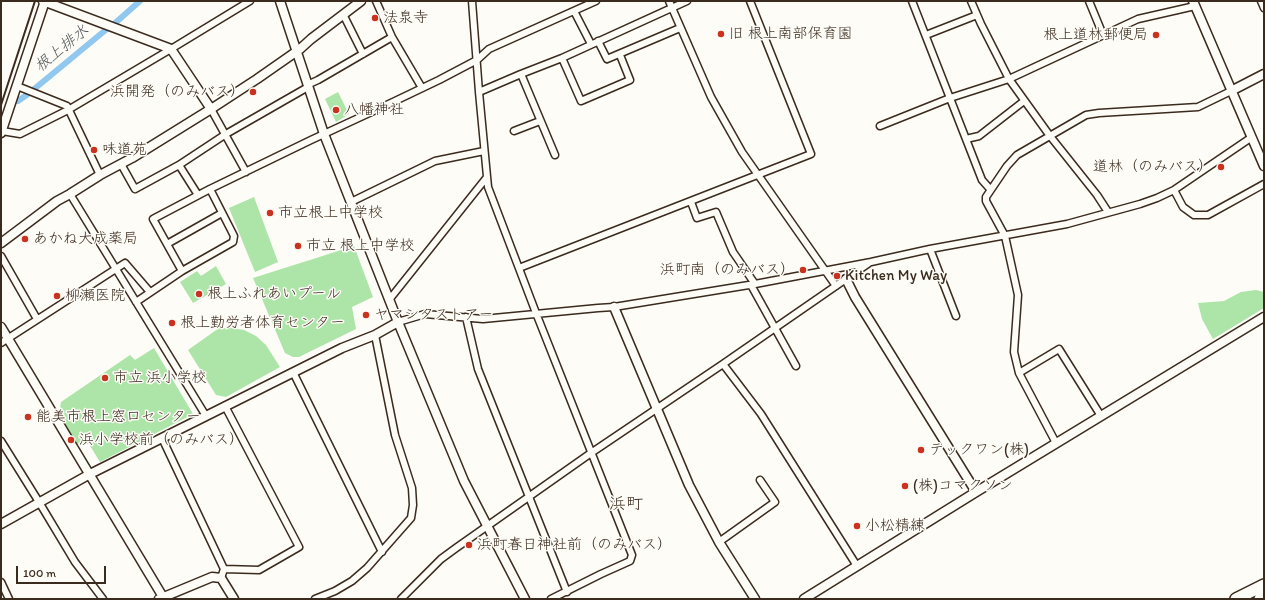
<!DOCTYPE html>
<html>
<head>
<meta charset="utf-8">
<style>
  body { margin:0 }
  #map { position:relative; width:1265px; height:600px; overflow:hidden; background:#fdfcf7; font-family:Itim,sans-serif }
  canvas { display:block }
  .frame { position:absolute; inset:0; border:2px solid #3b2a1e; pointer-events:none }
  .scale { position:absolute; left:16px; top:566px; width:90px; height:18px; box-sizing:border-box; border:2px solid #3b2a1e; border-top:0; padding-left:5px; font-size:12px; line-height:14px; white-space:nowrap; color:#3b2a1e; -webkit-text-stroke:3px #fdfcf7; paint-order:stroke }
</style>
</head>
<body>
<div id="map">
<canvas width="1265" height="600"></canvas>
<div class="frame"></div>
<div class="scale">100 m</div>
</div>
<script>
const ctx = document.querySelector('canvas').getContext('2d');
ctx.lineJoin = 'round';
function paint(path, color) {
  ctx.fillStyle = color;
  ctx.fill(path, 'evenodd');
}
function shape(rows) {
  const path = new Path2D();
  for (const r of rows) {
    path.moveTo(r[0], r[1]);
    for (let i = 2; i < r.length; i += 2) path.lineTo(r[i], r[i + 1]);
  }
  return path;
}
function stroke(path, color, width, dash) {
  ctx.strokeStyle = color;
  ctx.lineWidth = width;
  ctx.lineCap = dash ? 'butt' : 'round';
  ctx.setLineDash(dash || []);
  ctx.stroke(path);
}
function drawText(font, color, halo, rows, align = 'center') {
  ctx.font = font + ' Itim,"Klee One",sans-serif';
  ctx.lineWidth = 3;
  ctx.setLineDash([]);
  ctx.textBaseline = 'middle';
  ctx.strokeStyle = halo;
  ctx.fillStyle = color;
  for (const [text, x, y, turn = 0] of rows) {
    ctx.save();
    ctx.translate(x, y);
    ctx.rotate((+turn || 0) * Math.PI / 180);
    ctx.textAlign = isNaN(turn) ? turn : align;
    if (halo) ctx.strokeText(text, 0, 0);
    ctx.fillText(text, 0, 0);
    ctx.restore();
  }
}
paint(shape([
  [338,92,349,114,336,122,325,99],
  [254,197,278,262,255,272,229,208],
  [354,246,373,297,352,307,356,329,299,357,293,357,285,353,253,278],
  [216,266,226,284,193,303,180,282,197,271,201,276],
  [1256,290,1264,292,1264,308,1213,339,1202,319,1198,303,1224,301,1241,292],
  [219,328,231,328,244,330,256,336,266,345,280,367,226,397,216,395,188,350],
  [154,348,193,414,100,462,89,444,77,444,59,414,61,402,130,355,135,360]
]), '#ade5a8');
stroke(shape([
  [114,24,140,1],
  [33,90,108,28],
  [15,101,18,101,28,94]
]), '#91c8ef', 6);
const minor = shape([
  [376,1,392,37,422,88],
  [472,1,479,92,488,187,536,313,632,555,630,561,601,574,551,599],
  [669,1,711,97,742,152,836,286],
  [912,1,982,180,990,189],
  [971,1,981,24,1009,79,1050,136,1097,195,1108,212],
  [1089,1,1103,35],
  [1261,1,1264,8],
  [574,11,591,44],
  [343,14,363,54],
  [926,35,977,15],
  [598,41,607,59,680,28],
  [562,58,581,101,630,80,620,55],
  [521,74,555,155],
  [307,85,318,80,392,37],
  [17,86,67,106,100,175],
  [479,92,521,74,562,58,687,1],
  [211,109,246,172],
  [880,126,950,98,1009,79,1138,19,1195,6],
  [2,131,20,134,68,110,171,49,250,1],
  [514,131,540,121],
  [966,139,979,136,1024,101],
  [121,164,135,189,179,165,198,195],
  [179,165,226,134,308,87],
  [1174,190,1183,207,1194,215,1208,215,1264,184],
  [70,194,206,416],
  [351,202,435,161,484,151],
  [691,202,697,218,716,212,733,252,755,284],
  [167,244,222,213],
  [930,249,956,316],
  [1,256,37,319],
  [519,268,811,154,750,1],
  [182,271,153,219,210,189],
  [751,285,796,366],
  [389,300,487,177],
  [136,302,182,271,233,242,234,236,210,189,311,140,393,102,439,80,477,60,489,49,596,1],
  [466,317,478,369,567,592],
  [398,322,425,314,483,319,598,308,614,307,755,284,871,262,930,249,1067,224,1140,204,1157,198,1174,190,1252,137],
  [1,343,125,263,150,292],
  [723,364,761,414,857,566],
  [293,372,382,552],
  [1019,373,1059,349,1101,416],
  [162,438,224,569,221,578],
  [1,441,39,502,75,562,103,599],
  [1056,443,1019,373,1014,352,1018,295,1005,236,986,201,986,197,1007,166,1017,155,1086,115,1099,113,1198,107,1231,91],
  [719,542,775,502,760,480],
  [224,569,259,570,299,547,225,406],
  [1,582,9,599],
  [315,599,335,591,352,581,367,568,411,518,413,505,412,488,395,435,375,335],
  [401,599,441,559,456,548,591,453,723,364,869,263]
]);
const tertiary = shape([
  [43,1,171,49,211,109],
  [280,1,324,134,398,322,464,481,525,599],
  [1193,1,1264,166],
  [1231,91,1264,74],
  [1,133,45,1],
  [1,243,57,201,70,194,100,175,132,158,211,109,257,79,300,49,311,39,361,1],
  [846,279,855,297,976,492],
  [614,307,689,485,719,542,755,599],
  [1,327,163,597],
  [1,524,90,474,342,348,375,335,398,322],
  [159,599,212,577,221,578,234,599],
  [804,599,976,492,1264,317]
]);
const motorway = shape([
  [1236,599,1264,585],
  [1260,599,1264,597]
]);
stroke(minor, '#3b2a1e', 9);
stroke(tertiary, '#3b2a1e', 11);
stroke(motorway, '#3b2a1e', 14);
stroke(minor, '#fdfcf7', 6);
stroke(tertiary, '#fdfcf7', 8);
stroke(motorway, '#fdfcf7', 11);
stroke(shape([
  [1,105,35,1]
]), '#3b2a1e', 2);
for (const [x, y, r, color] of [
  [375,18,4,"#c8321e"],
  [721,34,4,"#c8321e"],
  [1156,35,4,"#c8321e"],
  [253,92,4,"#c8321e"],
  [336,110,4,"#c8321e"],
  [94,150,4,"#c8321e"],
  [1221,167,4,"#c8321e"],
  [270,213,4,"#c8321e"],
  [25,239,4,"#c8321e"],
  [298,246,4,"#c8321e"],
  [803,270,4,"#c8321e"],
  [837,276,4,"#c8321e"],
  [199,294,4,"#c8321e"],
  [57,296,4,"#c8321e"],
  [366,315,4,"#c8321e"],
  [172,323,4,"#c8321e"],
  [105,378,4,"#c8321e"],
  [28,417,4,"#c8321e"],
  [71,440,4,"#c8321e"],
  [921,450,4,"#c8321e"],
  [905,486,4,"#c8321e"],
  [857,526,4,"#c8321e"],
  [469,545,4,"#c8321e"]
]) {
  const dot = new Path2D();
  dot.arc(x, y, r, 0, 2 * Math.PI);
  ctx.fillStyle = color;
  ctx.fill(dot);
  stroke(dot, '#fdfcf7', 1.5);
}
drawText('15px', '#3b2a1e', '#fdfcf7', [
  ["法泉寺",383,18],
  ["旧 根上南部保育園",729,34],
  ["根上道林郵便局",1148,35,"right"],
  ["浜開発（のみバス）",245,92,"right"],
  ["八幡神社",344,110],
  ["味道苑",102,150],
  ["道林（のみバス）",1213,167,"right"],
  ["市立根上中学校",278,213],
  ["あかね大成薬局",33,239],
  ["市立 根上中学校",306,246],
  ["浜町南（のみバス）",795,270,"right"],
  ["Kitchen My Way",845,276],
  ["根上ふれあいプール",207,294],
  ["柳瀬医院",65,296],
  ["ヤマシタストアー",374,315],
  ["根上勤労者体育センター",180,323],
  ["市立 浜小学校",113,378],
  ["能美市根上窓口センター",36,417],
  ["浜小学校前（のみバス）",79,440],
  ["テックワン(株)",929,450],
  ["(株)コマクソン",913,486],
  ["小松精練",865,526],
  ["浜町春日神社前（のみバス）",477,545]
], 'left');
drawText('italic 16px', '#55595d', '#fdfcf7', [
  ["根上排水",62,49,-39]
]);
drawText('17px', '#3b2a1e', '#fdfcf7', [
  ["浜町",626,505]
]);
</script>
</body>
</html>
